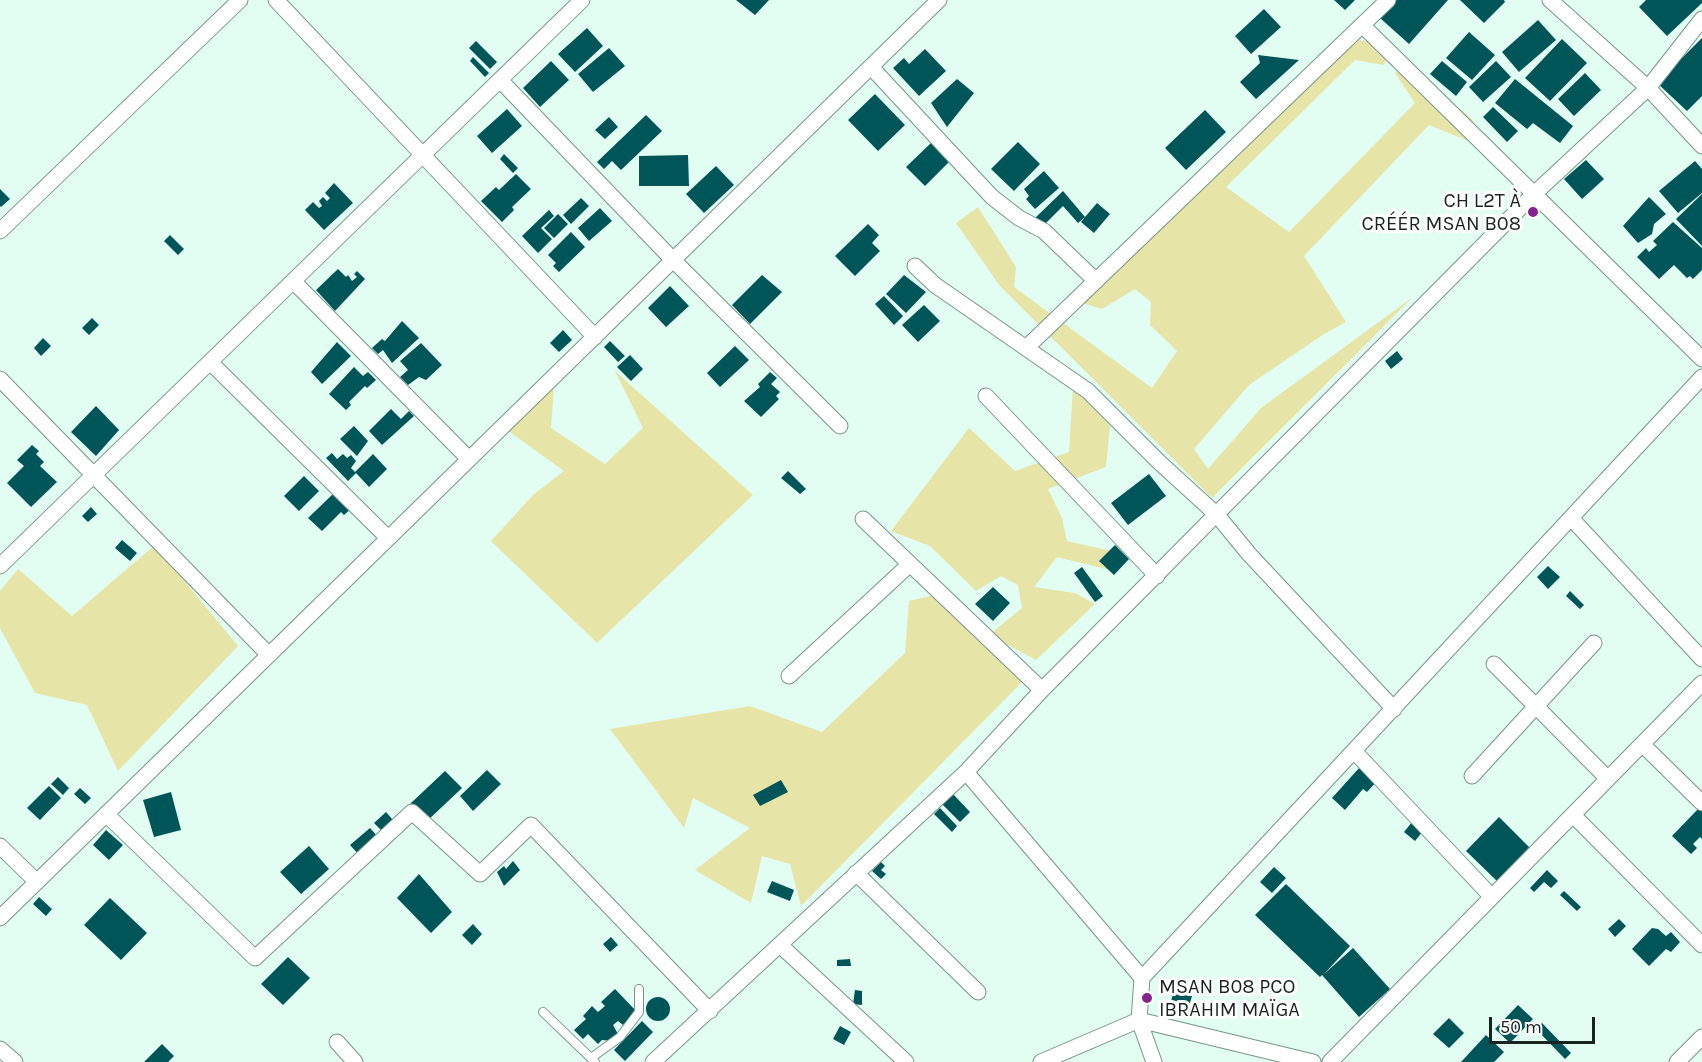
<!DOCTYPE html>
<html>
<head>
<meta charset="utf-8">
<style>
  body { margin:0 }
  #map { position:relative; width:1702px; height:1062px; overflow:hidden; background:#e2fdf2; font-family:Karla,sans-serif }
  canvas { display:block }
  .scale { position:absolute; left:1489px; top:1017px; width:106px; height:27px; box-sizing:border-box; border:3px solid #17241f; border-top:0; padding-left:8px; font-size:18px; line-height:21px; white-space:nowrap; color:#17241f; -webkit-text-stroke:4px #fff; paint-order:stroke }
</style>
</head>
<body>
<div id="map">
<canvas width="1702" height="1062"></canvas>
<div class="scale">50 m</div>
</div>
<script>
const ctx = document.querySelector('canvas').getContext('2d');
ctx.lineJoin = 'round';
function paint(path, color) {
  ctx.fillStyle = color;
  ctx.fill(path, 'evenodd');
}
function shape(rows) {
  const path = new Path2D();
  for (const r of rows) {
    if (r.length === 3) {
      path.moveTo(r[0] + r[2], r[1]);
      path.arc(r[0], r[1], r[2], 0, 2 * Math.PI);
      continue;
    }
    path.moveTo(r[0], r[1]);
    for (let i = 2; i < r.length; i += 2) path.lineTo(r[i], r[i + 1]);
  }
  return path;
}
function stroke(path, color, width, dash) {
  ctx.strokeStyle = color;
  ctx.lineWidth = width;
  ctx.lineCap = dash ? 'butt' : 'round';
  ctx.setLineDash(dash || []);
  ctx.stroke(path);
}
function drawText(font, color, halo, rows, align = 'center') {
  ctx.font = font + ' Karla,sans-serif';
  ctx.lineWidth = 6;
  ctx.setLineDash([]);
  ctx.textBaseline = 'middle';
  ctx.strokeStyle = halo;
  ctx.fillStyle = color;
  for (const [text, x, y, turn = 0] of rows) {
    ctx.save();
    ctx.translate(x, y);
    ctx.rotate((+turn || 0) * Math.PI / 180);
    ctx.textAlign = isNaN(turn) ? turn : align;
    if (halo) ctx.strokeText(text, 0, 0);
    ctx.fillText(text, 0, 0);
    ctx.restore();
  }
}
paint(shape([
  [1352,39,1393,45,1384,65,1355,60,1226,187,1289,232,1415,103,1395,73,1406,62,1473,120,1471,142,1429,125,1304,256,1346,322,1324,334,1249,385,1194,449,1208,469,1261,408,1413,297,1212,498,1000,286,956,223,978,207,1016,267,1014,287,1152,388,1177,351,1150,325,1151,302,1135,289,1102,309,1069,299],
  [615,371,753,495,597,643,491,541,533,495,564,471,507,430,554,385,551,428,605,464,643,428],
  [1073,388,1110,425,1106,467,1048,489,1062,518,1067,541,1111,551,1110,570,1057,557,1034,587,1075,593,1095,604,1036,660,989,635,1022,608,1018,585,1001,576,976,591,930,546,891,531,969,428,1015,471,1069,452],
  [155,545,238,646,118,771,87,705,35,693,0,628,0,591,18,569,72,616],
  [938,594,1028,676,801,906,790,864,762,856,751,903,695,870,750,828,693,798,684,828,610,729,750,706,822,732,905,653,909,601]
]), '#e7e4a7');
paint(shape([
  [736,0,769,0,755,15],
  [1334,0,1355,0,1345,10],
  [1396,0,1448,0,1409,44,1380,18],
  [1460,0,1504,0,1505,2,1484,23],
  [1646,0,1702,0,1702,3,1667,36,1639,7],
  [1264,9,1281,27,1251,54,1235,36],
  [1538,20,1556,40,1519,72,1502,52],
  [587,28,603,46,575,72,558,54],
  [1469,32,1495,55,1472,80,1446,58],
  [1702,38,1702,96,1687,111,1657,83],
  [1562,39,1587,63,1550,101,1525,78],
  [476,41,497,62,490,69,469,48],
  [609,48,625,66,593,92,578,74],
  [925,49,946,71,919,96,893,68,904,58,909,64],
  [1258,55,1299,60,1256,99,1240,82,1260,63],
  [473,57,489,73,485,77,470,61],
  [551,61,569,80,540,107,523,88],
  [1442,61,1467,82,1456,96,1430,74],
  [1496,61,1511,77,1483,102,1469,87],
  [1585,73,1601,90,1574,116,1558,99],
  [957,79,974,93,947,127,931,103],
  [1515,79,1573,126,1560,143,1533,123,1527,129,1495,103],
  [875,94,905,125,878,151,848,120],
  [1493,107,1518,131,1507,142,1483,117],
  [507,109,522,126,492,153,477,136],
  [1205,110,1226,132,1186,170,1165,148],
  [646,115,662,131,621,170,612,161,604,169,597,162],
  [609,117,618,127,605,139,595,130],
  [1018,142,1040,164,1014,191,991,169],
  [931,143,949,162,925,186,906,167],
  [504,154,518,168,513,173,500,159],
  [688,155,689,186,639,186,639,156],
  [1586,160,1604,179,1582,199,1564,179],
  [1695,161,1702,169,1702,193,1678,213,1659,191],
  [716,166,734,185,704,213,686,194],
  [1044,171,1059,188,1035,209,1026,199,1029,196,1024,189],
  [516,174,531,189,512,207,514,210,502,222,481,201,496,187,499,190],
  [334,183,353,203,324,230,305,210,313,202,319,208,322,206,319,201,323,197,327,201,330,198,325,193],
  [0,189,10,199,1,207,0,206],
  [1063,191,1085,217,1097,203,1110,214,1094,233,1081,222,1085,217,1078,223,1063,206,1042,227,1034,219],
  [1702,194,1702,246,1676,219],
  [1649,197,1666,214,1654,224,1652,234,1638,243,1623,226],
  [581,198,589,206,571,224,563,215],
  [600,208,612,221,589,241,578,228],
  [549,210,554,216,541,228,552,239,538,253,522,236],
  [558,214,568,224,554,238,544,228],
  [1673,222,1702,248,1702,270,1693,279,1690,276,1687,278,1674,265,1659,279,1637,257,1646,248,1649,252,1657,245,1653,241],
  [868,224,879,235,872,243,880,251,855,276,835,256],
  [571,232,585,247,559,272,553,266,556,263,548,255],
  [170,235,184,249,178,255,164,241],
  [338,269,346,277,348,275,352,281,357,277,354,274,357,271,365,279,335,311,316,290],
  [762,275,782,292,750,324,732,305],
  [904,275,926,292,906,313,886,294],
  [670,286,689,306,666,327,648,308],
  [884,296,903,316,894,325,875,304],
  [924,305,940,321,918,342,902,325],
  [92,318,99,325,89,335,82,328],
  [402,321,419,338,392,363,383,350,378,354,372,348,382,339,385,341],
  [563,330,572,340,559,352,550,343],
  [43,338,51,346,41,356,34,348],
  [610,341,625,356,618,362,604,347],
  [337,342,351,356,322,384,311,372],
  [421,343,442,365,426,380,419,377,408,385,400,377,408,370,400,361],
  [735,346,749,360,720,387,707,373],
  [1397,351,1403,359,1391,369,1385,361],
  [630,355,643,369,631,381,617,367],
  [354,367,363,376,368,372,376,380,367,388,365,386,349,402,351,405,346,410,329,394],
  [770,372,777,378,771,384,780,392,776,396,779,399,761,417,744,401,760,387,758,384],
  [96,406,119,430,96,456,71,432],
  [391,409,401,419,409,411,414,416,382,445,369,431],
  [354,426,368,441,357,456,340,439],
  [32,445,39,451,36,454,44,462,40,466,57,482,31,507,7,483,24,466,17,460],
  [332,453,337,459,343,454,347,458,351,455,356,461,351,468,355,472,373,454,387,469,369,487,356,473,348,481,326,458],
  [788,471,806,489,800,494,781,478],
  [1149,474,1166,496,1128,525,1111,503],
  [304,476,319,491,299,511,284,496],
  [333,494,343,505,348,501,353,507,344,515,341,512,322,531,308,518],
  [91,507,97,514,88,522,82,516],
  [122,540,137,553,130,561,115,548],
  [1115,545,1129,559,1114,575,1099,561],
  [1548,566,1560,577,1548,589,1537,577],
  [1082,567,1103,596,1095,602,1074,573],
  [993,587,1010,603,993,621,975,604],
  [1570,591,1584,605,1580,609,1566,596],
  [1360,767,1377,781,1367,792,1363,789,1345,810,1332,798],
  [487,770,501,784,473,811,460,796],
  [445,771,462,788,426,822,410,804],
  [58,777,69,788,63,795,51,784],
  [781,780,788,792,760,806,753,795],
  [49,786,61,798,40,820,27,808],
  [80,788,91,798,85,804,74,794],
  [171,792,181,830,154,837,143,800],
  [953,794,970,812,960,822,942,804],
  [940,808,957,826,952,832,934,814],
  [1699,808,1702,811,1702,839,1700,837,1693,844,1697,848,1691,854,1672,836],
  [386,812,393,820,382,831,374,823],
  [1499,817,1530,848,1497,881,1466,851],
  [1412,822,1423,831,1415,841,1404,832],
  [370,828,379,838,360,856,350,845],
  [106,830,123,845,109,860,93,845],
  [309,846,329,869,301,894,280,872],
  [513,861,520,870,504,886,497,872,504,866,506,869],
  [881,862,885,866,881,870,886,874,881,879,872,871],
  [1274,867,1286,878,1272,893,1260,882],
  [1547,870,1558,881,1551,888,1544,882,1534,892,1530,888],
  [419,874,452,912,431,933,397,898],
  [772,881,794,890,790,901,767,892],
  [1286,884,1350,946,1324,974,1353,948,1390,989,1359,1017,1322,975,1320,977,1255,915],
  [1564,891,1581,907,1577,911,1560,895],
  [39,897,52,909,46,916,33,904],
  [110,898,147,933,121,960,84,925],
  [1619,919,1626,926,1615,937,1608,929],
  [473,924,482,934,472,945,462,935],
  [1652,928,1658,929,1666,936,1671,932,1680,942,1671,952,1666,949,1649,966,1632,949],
  [611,937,618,945,610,952,603,944],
  [288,957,310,978,283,1005,261,984],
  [850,959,851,966,837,966,837,960],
  [615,989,637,1012,623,1025,618,1021,613,1025,618,1034,613,1041,602,1040,598,1044,588,1034,583,1039,574,1030,586,1019,583,1016,592,1006,598,1012,605,1006,601,1002],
  [855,990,862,991,862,1005,853,1004],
  [1174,991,1192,996,1189,1006,1171,1001],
  [658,1009,12],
  [1518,1005,1533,1019,1510,1043,1495,1029],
  [1449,1018,1464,1033,1449,1048,1433,1034],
  [642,1021,653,1032,625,1061,614,1050],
  [1542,1023,1571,1053,1565,1059,1536,1029],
  [840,1026,851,1032,844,1045,833,1039],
  [1486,1035,1504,1052,1494,1062,1461,1062],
  [162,1044,174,1056,168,1062,144,1062]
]), '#005559');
const lane = shape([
  [543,1012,595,1062],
  [591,1058,620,1037,639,1012,639,989]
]);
const street = shape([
  [276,0,595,337],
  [1550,0,1648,88,1702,146],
  [1362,25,1702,359],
  [871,67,992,197,1019,218,1044,231,1096,281],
  [500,80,673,260,840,426],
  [0,231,240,0],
  [915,266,935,285,1088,391,1159,462,1217,515,1249,554,1394,709],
  [293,281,469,459],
  [1027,347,1388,0],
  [210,362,388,538],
  [0,379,269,655],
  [986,396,1157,576],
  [1571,518,1702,659],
  [863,519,1042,690],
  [0,566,582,0],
  [1494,664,1608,779],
  [789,676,910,564],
  [1642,744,1702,803],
  [1354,751,1492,897],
  [966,772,1142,978],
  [1472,776,1594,643],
  [106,814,255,958,412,812,480,874,531,825,710,1011],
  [1573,815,1702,945],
  [0,846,37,882],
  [856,873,978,992],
  [0,918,939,0],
  [781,946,906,1062],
  [337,1042,355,1062],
  [0,1049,15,1062],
  [653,1062,966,772,1042,690,1534,194,1648,88,1702,19],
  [1041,1062,1139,1020,1313,1062],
  [1154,1062,1139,1020,1142,978,1702,377],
  [1330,1062,1702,683],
  [1677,1062,1702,1037]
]);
stroke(lane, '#769589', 10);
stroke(street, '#769589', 17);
stroke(lane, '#fff', 8);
stroke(street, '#fff', 15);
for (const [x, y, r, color] of [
  [1533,212,6,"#84248f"],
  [1147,998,6,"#84248f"]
]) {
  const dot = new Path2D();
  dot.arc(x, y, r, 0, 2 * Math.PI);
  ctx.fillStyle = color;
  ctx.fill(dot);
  stroke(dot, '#fff', 2);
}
drawText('20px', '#17241f', '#fff', [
  ["CH L2T À",1521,201],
  ["CRÉÉR MSAN B08",1521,224],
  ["MSAN B08 PCO",1159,987,"left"],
  ["IBRAHIM MAÏGA",1159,1010,"left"]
], 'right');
</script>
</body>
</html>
